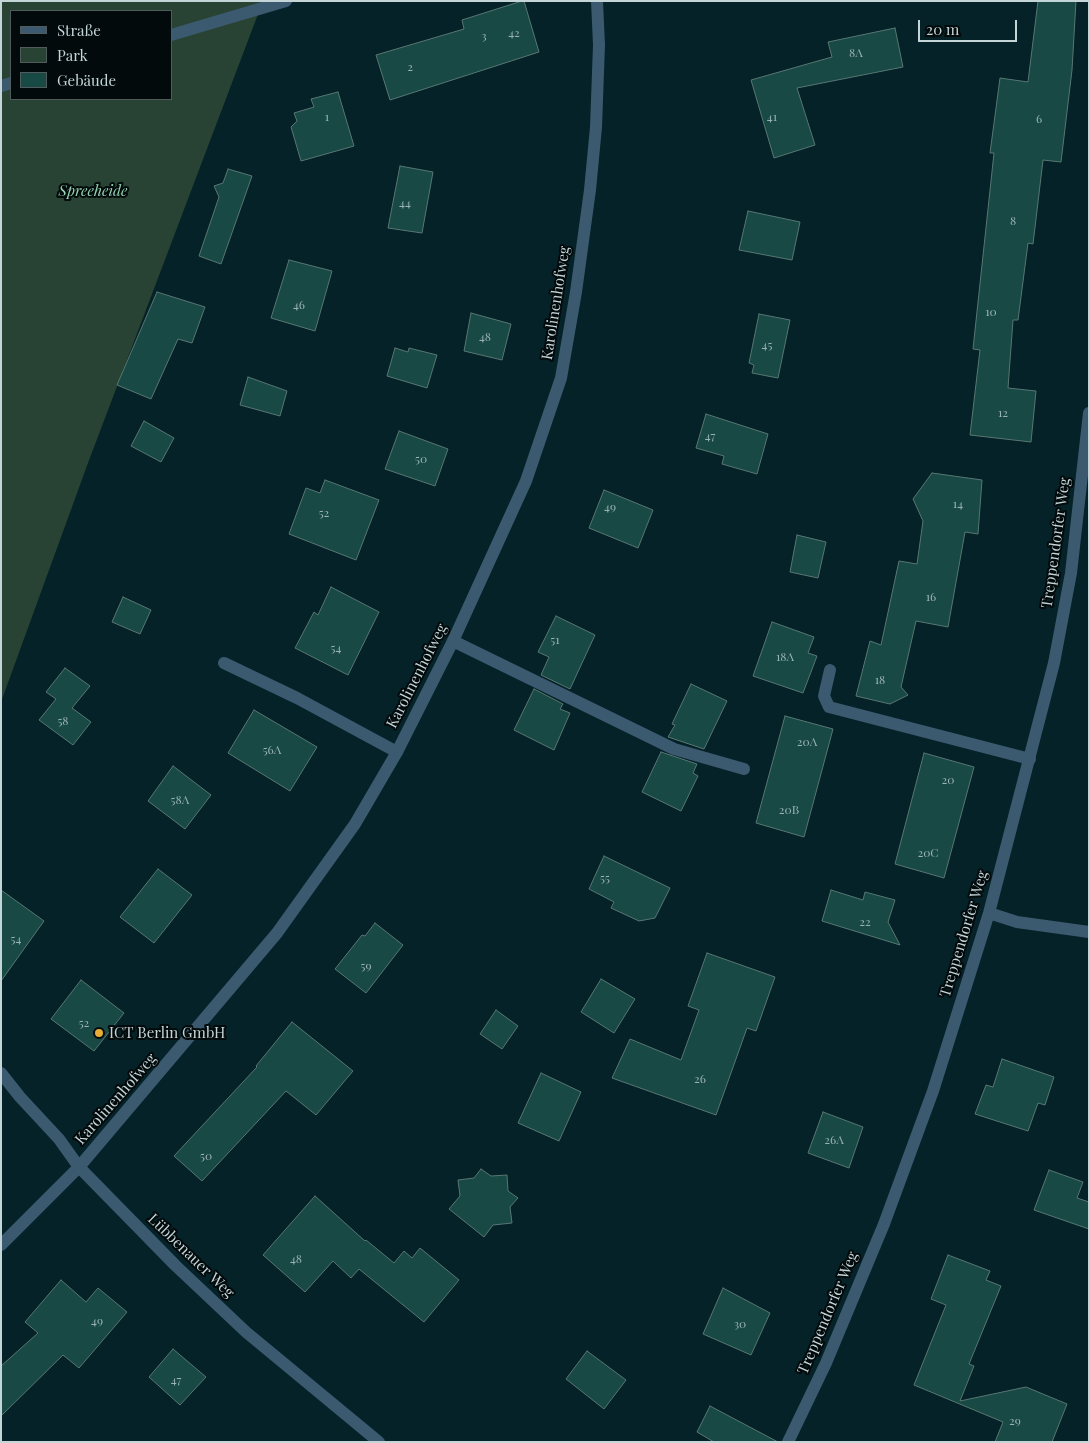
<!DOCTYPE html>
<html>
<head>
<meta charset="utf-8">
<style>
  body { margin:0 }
  #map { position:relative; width:1090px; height:1443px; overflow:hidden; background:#042228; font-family:"Playfair Display",serif }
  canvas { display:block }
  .frame { position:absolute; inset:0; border:2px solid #c4d5d8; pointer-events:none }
  .legend { position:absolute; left:10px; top:10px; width:162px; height:90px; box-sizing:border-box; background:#020a0c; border:1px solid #505b5e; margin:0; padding:6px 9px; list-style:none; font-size:15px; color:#c4d5d8 }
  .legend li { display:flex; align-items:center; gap:10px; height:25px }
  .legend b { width:25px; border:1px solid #505b5e }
  .scale { position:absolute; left:918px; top:20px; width:99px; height:22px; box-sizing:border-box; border:2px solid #c4d5d8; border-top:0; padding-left:6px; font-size:15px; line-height:18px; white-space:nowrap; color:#c4d5d8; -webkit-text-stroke:4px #020a0c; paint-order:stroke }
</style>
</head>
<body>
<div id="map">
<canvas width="1090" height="1443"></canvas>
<div class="frame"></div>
<ul class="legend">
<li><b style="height:6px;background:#3b5a70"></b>Straße</li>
<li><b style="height:14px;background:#284233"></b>Park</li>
<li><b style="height:14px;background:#184944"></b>Gebäude</li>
</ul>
<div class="scale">20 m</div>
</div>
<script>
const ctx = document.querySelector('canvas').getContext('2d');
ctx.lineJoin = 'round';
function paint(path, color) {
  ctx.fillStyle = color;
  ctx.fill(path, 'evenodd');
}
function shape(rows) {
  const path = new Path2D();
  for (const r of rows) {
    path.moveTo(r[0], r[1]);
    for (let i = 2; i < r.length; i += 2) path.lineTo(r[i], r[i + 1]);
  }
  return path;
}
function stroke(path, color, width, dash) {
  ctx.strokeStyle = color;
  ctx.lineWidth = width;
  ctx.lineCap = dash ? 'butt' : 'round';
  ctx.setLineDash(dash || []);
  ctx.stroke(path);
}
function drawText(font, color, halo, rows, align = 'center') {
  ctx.font = font + ' "Playfair Display",serif';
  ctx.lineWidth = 4;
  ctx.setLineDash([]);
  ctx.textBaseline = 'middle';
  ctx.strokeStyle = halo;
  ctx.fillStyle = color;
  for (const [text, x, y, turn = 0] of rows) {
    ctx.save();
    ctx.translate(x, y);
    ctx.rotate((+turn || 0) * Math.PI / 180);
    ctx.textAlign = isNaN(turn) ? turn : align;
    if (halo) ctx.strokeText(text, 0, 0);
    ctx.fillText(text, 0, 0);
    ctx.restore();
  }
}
paint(shape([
  [1,1,263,1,88,463,1,702],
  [11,11,171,11,171,99,11,99]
]), '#284233');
const building = shape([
  [522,1,524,1,539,52,390,100,376,55,464,29,462,20,522,1],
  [1038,1,1076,1,1072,70,1061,162,1043,160,1033,244,1028,243,1018,320,1013,320,1008,388,1036,391,1031,442,970,435,980,350,973,349,994,153,990,153,1000,78,1028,82,1038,1],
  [895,28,903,67,797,88,815,145,774,158,751,80,832,57,828,42,895,28],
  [338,92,354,146,301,161,291,127,297,121,294,113,314,107,311,99,338,92],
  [400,166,433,172,422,233,388,228,400,166],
  [228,169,252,176,221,264,199,256,219,197,214,186,223,183,228,169],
  [748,211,800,222,792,260,739,250,748,211],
  [289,260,332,271,315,331,271,318,289,260],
  [157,292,205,307,192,343,178,339,151,399,117,385,157,292],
  [471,313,511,324,502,360,464,351,471,313],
  [759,314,790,320,778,378,752,373,754,365,749,363,759,314],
  [395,348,408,352,409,348,437,355,427,388,387,376,395,348],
  [248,377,287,391,280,416,240,405,248,377],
  [706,414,768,434,757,474,722,464,724,456,696,448,706,414],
  [144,421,174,438,161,462,131,446,144,421],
  [399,431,448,449,435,486,385,469,399,431],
  [932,473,982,480,978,534,965,532,948,627,916,621,901,687,908,695,890,704,856,696,870,641,881,645,899,561,917,564,923,521,913,499,932,473],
  [325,480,379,500,356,560,289,534,306,488,320,493,325,480],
  [604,490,653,510,638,548,589,528,604,490],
  [797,535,826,542,818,578,790,572,797,535],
  [331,587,379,612,348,675,295,648,314,612,318,615,331,587],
  [123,597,151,610,140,634,112,622,123,597],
  [556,616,595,635,570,689,541,675,549,657,538,652,556,616],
  [772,622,814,637,808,653,817,656,803,693,753,676,772,622],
  [65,668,90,686,72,708,91,722,73,745,39,720,56,699,46,692,65,668],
  [691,684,727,701,704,749,668,737,675,725,672,724,691,684],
  [534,689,563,704,560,709,570,713,554,750,514,730,534,689],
  [254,710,317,747,290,791,228,753,254,710],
  [785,716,833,729,804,837,756,823,785,716],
  [661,752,697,764,693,773,698,776,681,811,642,792,661,752],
  [924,753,974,767,944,878,895,864,924,753],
  [173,766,211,795,185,829,148,801,173,766],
  [604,856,670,888,655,918,639,921,611,908,614,902,589,889,604,856],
  [158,869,192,895,154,943,120,917,158,869],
  [1,890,44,921,1,981,1,890],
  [831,890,863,900,865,892,895,900,888,922,900,945,822,921,831,890],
  [375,923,403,945,366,993,335,969,362,935,365,936,375,923],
  [707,953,775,977,756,1031,747,1028,716,1115,612,1078,630,1039,681,1060,699,1010,688,1006,707,953],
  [601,979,635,999,614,1033,581,1012,601,979],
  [81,980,124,1013,94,1051,51,1019,81,980],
  [496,1010,518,1026,502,1049,480,1034,496,1010],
  [292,1022,353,1071,316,1115,286,1091,202,1181,174,1156,257,1067,256,1066,292,1022],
  [1002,1059,1054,1077,1045,1105,1038,1103,1028,1131,975,1114,986,1085,993,1087,1002,1059],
  [541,1073,581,1092,559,1141,518,1123,541,1073],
  [823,1112,863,1127,849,1168,808,1153,823,1112],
  [481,1169,491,1176,507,1175,508,1191,518,1198,510,1207,512,1223,493,1225,484,1237,449,1209,460,1196,458,1180,474,1178,481,1169],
  [1049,1170,1083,1182,1077,1198,1089,1202,1089,1229,1034,1210,1049,1170],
  [315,1196,365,1241,366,1240,394,1263,404,1251,412,1258,420,1248,459,1280,424,1322,359,1269,351,1278,333,1261,305,1292,263,1255,315,1196],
  [948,1255,990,1271,986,1280,1001,1286,969,1364,974,1366,960,1401,1026,1387,1067,1404,1052,1442,995,1442,1003,1422,914,1385,946,1305,931,1299,948,1255],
  [61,1280,86,1302,98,1288,127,1312,79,1368,63,1355,1,1416,1,1366,38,1333,25,1322,61,1280],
  [723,1288,770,1313,751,1355,703,1334,723,1288],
  [173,1349,206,1377,180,1405,149,1377,173,1349],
  [587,1351,626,1380,604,1409,566,1379,587,1351],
  [710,1406,778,1442,714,1442,697,1432,710,1406]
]);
paint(building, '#184944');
stroke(building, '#587773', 1);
stroke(shape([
  [453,641,674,749,744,769],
  [224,663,297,698,397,752],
  [830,670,824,696,829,707,1030,759]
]), '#3b5a70', 12);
stroke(shape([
  [171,35,286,1],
  [1,86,11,83],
  [989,913,1017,922,1089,932],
  [1,1073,20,1097,59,1139,79,1167,176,1266,246,1332,379,1442],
  [1,1245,79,1167,277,933,355,824,397,752,453,641,526,481,561,378,576,292,590,190,596,127,599,45,597,1],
  [788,1442,826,1363,884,1224,933,1091,989,913,1054,663,1071,573,1089,413]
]), '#3b5a70', 12);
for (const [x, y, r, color] of [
  [99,1033,5,"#e8ab37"]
]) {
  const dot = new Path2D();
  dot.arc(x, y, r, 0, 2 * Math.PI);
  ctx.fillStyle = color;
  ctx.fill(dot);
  stroke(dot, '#020a0c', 2);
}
drawText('12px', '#99b2b3', null, [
  ["42",514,33],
  ["3",484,36],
  ["8A",856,53],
  ["2",410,67],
  ["1",327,117],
  ["41",772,117],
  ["6",1039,119],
  ["44",405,203],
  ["8",1013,221],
  ["46",299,305],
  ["10",991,312],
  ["48",485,337],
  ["45",767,345],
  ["12",1003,413],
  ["47",710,436],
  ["50",421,459],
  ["14",958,504],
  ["49",610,507],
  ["52",324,513],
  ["16",931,597],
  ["51",555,640],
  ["54",336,648],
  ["18A",785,657],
  ["18",880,680],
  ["58",63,721],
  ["20A",807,742],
  ["56A",272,750],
  ["20",948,780],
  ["58A",180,800],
  ["20B",789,810],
  ["20C",928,853],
  ["55",605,878],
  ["22",865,922],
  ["54",16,939],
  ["59",366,966],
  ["52",84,1023],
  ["26",700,1079],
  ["26A",834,1140],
  ["50",206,1156],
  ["48",296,1259],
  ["49",97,1321],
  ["30",740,1324],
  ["47",176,1380],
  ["29",1015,1421]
]);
drawText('italic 15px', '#95d5b1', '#020a0c', [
  ["Spreeheide",93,191]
]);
drawText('15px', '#c4d5d8', '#020a0c', [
  ["Karolinenhofweg",556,303,-81],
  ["Treppendorfer Weg",1056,543,-82],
  ["Karolinenhofweg",417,676,-63],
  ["Treppendorfer Weg",964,934,-73],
  ["Karolinenhofweg",116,1099,-49],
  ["Lübbenauer Weg",191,1256,44],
  ["Treppendorfer Weg",828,1313,-67]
]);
drawText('15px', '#c4d5d8', '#020a0c', [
  ["ICT Berlin GmbH",109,1033]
], 'left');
</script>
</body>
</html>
